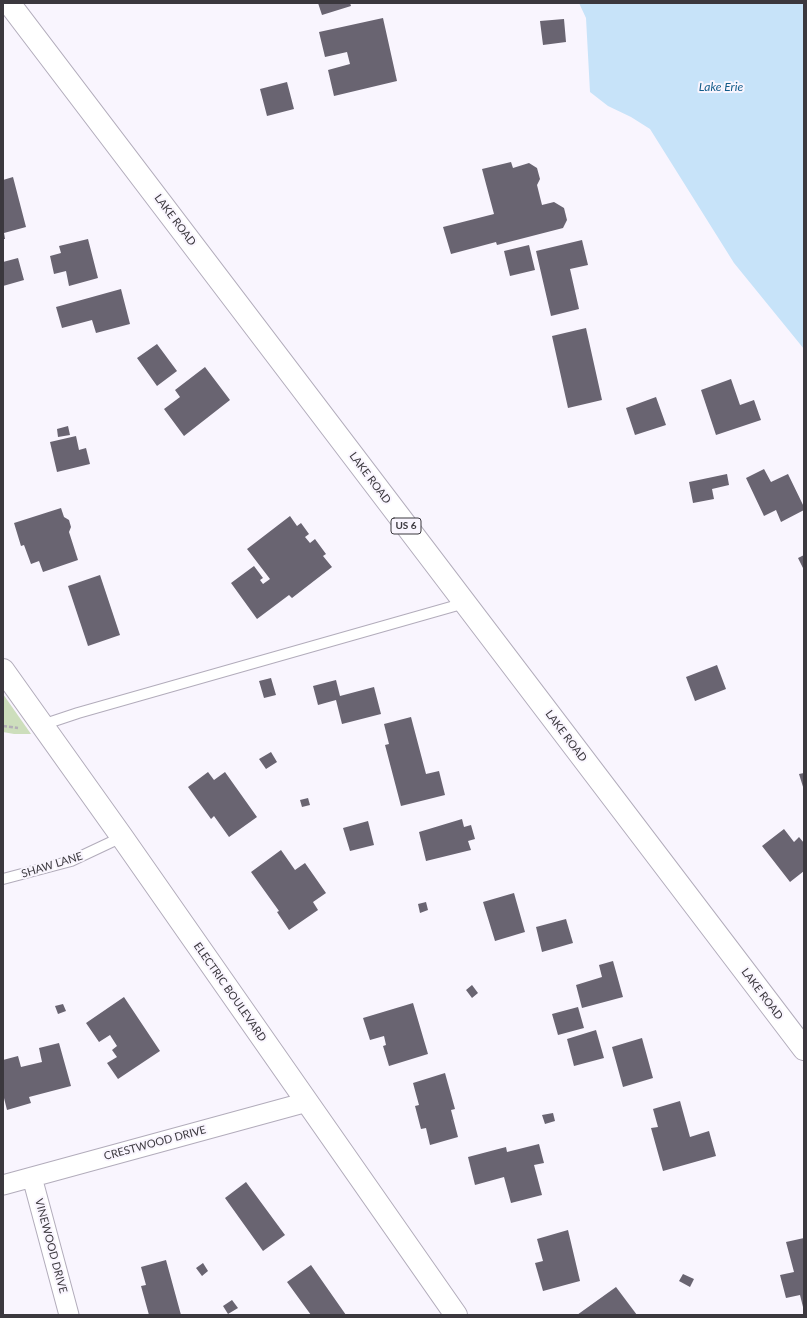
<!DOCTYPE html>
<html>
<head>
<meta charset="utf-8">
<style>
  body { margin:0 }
  #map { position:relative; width:807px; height:1318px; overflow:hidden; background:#f9f5fe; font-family:Lato,sans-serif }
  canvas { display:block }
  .frame { position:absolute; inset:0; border:4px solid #3b383e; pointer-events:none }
</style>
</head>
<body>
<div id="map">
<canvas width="807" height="1318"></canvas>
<div class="frame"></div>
</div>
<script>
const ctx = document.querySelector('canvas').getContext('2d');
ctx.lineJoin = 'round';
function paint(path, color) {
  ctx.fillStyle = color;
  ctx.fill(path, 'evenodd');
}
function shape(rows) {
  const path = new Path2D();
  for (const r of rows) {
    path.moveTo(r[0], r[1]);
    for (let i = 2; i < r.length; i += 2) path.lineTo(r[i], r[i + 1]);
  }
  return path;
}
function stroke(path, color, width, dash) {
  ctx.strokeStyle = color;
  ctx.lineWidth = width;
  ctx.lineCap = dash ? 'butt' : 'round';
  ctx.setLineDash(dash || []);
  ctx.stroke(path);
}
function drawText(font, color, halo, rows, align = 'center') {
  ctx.font = font + ' Lato,sans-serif';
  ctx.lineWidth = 4;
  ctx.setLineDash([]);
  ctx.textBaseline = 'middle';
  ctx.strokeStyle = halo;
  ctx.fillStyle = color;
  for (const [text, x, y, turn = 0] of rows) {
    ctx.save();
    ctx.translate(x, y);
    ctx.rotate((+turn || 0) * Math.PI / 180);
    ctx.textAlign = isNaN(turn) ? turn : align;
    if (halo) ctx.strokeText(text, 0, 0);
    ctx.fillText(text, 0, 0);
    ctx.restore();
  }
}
paint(shape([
  [3,694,31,734,14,734,3,732]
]), '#cddebc');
paint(shape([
  [579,3,804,3,804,349,734,263,650,129,631,117,608,106,590,92,586,18]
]), '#c7e3f9');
paint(shape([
  [318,3,350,3,351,6,322,15],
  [383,18,397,81,334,96,328,70,350,64,347,52,325,57,319,32],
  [564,19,566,42,543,45,540,21],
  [287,82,294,109,267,116,260,89],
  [511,162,513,168,529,163,537,168,540,179,537,185,542,205,554,202,564,208,567,220,563,228,497,245,496,242,451,254,443,227,494,214,482,169],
  [13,177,26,227,4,233,5,239,3,239,3,180],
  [88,239,98,278,69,286,66,271,54,274,50,256,61,253,59,246],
  [582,240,588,265,570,269,579,309,551,316,536,251],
  [529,245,535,270,510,276,504,251],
  [18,258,24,280,3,286,3,262],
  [121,289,130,324,96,333,92,320,62,328,56,307],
  [586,328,602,400,568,408,552,336],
  [157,344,177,371,157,386,137,358],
  [205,367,230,400,184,436,164,409,180,397,175,390],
  [731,379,740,405,754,400,761,420,716,435,701,390],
  [656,397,666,425,635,435,626,408],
  [68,426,70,435,58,437,57,429],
  [76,436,79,450,86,448,90,464,57,472,50,442],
  [764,469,771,482,788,474,804,507,804,510,781,522,776,510,764,516,746,478],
  [727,474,729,485,712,489,714,499,693,503,689,482],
  [61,508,64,517,69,520,71,527,69,532,78,560,43,572,39,561,31,564,24,545,21,546,14,523],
  [290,516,297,526,301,523,309,534,305,537,310,543,315,539,326,554,323,556,332,567,292,598,289,595,257,619,231,583,254,566,263,578,260,580,263,584,270,579,247,549],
  [804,555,804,570,798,558],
  [100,575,120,635,88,646,68,586],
  [717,665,726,689,695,701,686,677],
  [271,678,276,695,264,698,259,681],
  [336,680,340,696,374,687,381,714,342,724,336,700,318,705,313,686],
  [411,717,426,774,439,771,445,795,401,806,385,745,389,744,384,724],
  [271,752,277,762,266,769,259,759],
  [208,772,214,780,225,772,257,817,229,837,214,816,211,819,188,787],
  [804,773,804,790,799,774],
  [308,798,310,805,302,807,300,800],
  [462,819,464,827,471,825,475,839,468,841,471,850,426,861,419,832],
  [368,821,374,845,350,851,343,828],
  [784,829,794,842,799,837,804,843,804,871,790,882,762,846],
  [281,850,295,870,305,863,326,893,313,902,318,910,289,930,277,912,279,911,251,872],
  [514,893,525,932,495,941,483,902],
  [426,902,428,910,420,913,418,904],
  [566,919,573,943,542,952,536,927],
  [613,961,623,997,582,1008,576,985,602,977,599,965],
  [472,985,478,993,472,998,466,990],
  [124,997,160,1051,118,1079,107,1063,117,1057,112,1050,117,1046,110,1035,99,1042,86,1023],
  [413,1003,428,1054,389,1066,383,1046,386,1045,384,1036,370,1040,363,1018],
  [63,1004,66,1011,58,1014,55,1006],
  [578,1007,584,1028,558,1035,552,1014],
  [596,1030,604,1058,574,1066,567,1039],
  [642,1038,653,1078,623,1087,612,1047],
  [59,1043,71,1086,29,1097,31,1103,7,1110,3,1094,3,1060,18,1056,21,1067,42,1062,39,1048],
  [445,1073,455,1109,451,1110,458,1137,430,1145,426,1128,421,1129,415,1106,419,1105,413,1083],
  [680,1101,690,1137,709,1131,716,1156,663,1171,651,1128,658,1127,653,1109],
  [553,1113,555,1121,545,1124,542,1115],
  [539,1144,544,1163,534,1165,542,1195,511,1203,504,1177,475,1185,468,1157,506,1147,507,1152],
  [246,1182,285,1235,263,1251,225,1198],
  [568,1230,580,1281,543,1291,535,1263,543,1261,537,1239],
  [804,1238,804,1307,803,1307,800,1295,786,1298,780,1275,794,1272,786,1242],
  [166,1260,181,1315,149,1315,141,1286,146,1285,141,1267],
  [203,1263,208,1271,202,1276,196,1268],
  [311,1265,346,1315,311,1315,287,1282],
  [683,1274,694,1279,690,1287,679,1281],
  [616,1287,637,1315,577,1315],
  [232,1300,238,1308,228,1314,223,1306]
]), '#696471');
const service = shape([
  [42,725,78,713,465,603],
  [3,879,71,861,122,837]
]);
const minor = shape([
  [32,1177,69,1315],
  [3,1185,307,1102]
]);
const tertiary = shape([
  [3,670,122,837,456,1315]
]);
const primary = shape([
  [9,3,804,1049]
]);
stroke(service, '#b2acbb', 12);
stroke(minor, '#b2acbb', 21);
stroke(tertiary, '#b2acbb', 24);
stroke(primary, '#b2acbb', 24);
stroke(shape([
  [3,726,18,728]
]), '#b3afb7', 2.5, [4, 2]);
stroke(service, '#fff', 10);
stroke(minor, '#fff', 19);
stroke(tertiary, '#fff', 22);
stroke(primary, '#fff', 22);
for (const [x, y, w] of [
  [406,526,30]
]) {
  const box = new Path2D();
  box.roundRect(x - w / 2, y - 8, w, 16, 3);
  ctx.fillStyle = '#f9f5fe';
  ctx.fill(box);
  stroke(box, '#3b383e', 1);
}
drawText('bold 10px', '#3b383e', null, [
  ["US 6",406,526]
]);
drawText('11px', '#3b383e', '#f9f5fe', [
  ["LAKE ROAD",175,220,53],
  ["LAKE ROAD",370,478,53],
  ["LAKE ROAD",566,736,53],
  ["SHAW LANE",52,865,-17],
  ["ELECTRIC BOULEVARD",230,992,55],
  ["LAKE ROAD",762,994,53],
  ["CRESTWOOD DRIVE",155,1143,-15],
  ["VINEWOOD DRIVE",51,1246,75]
]);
drawText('italic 12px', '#115b89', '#f9f5fe', [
  ["Lake Erie",721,87]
]);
</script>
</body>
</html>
